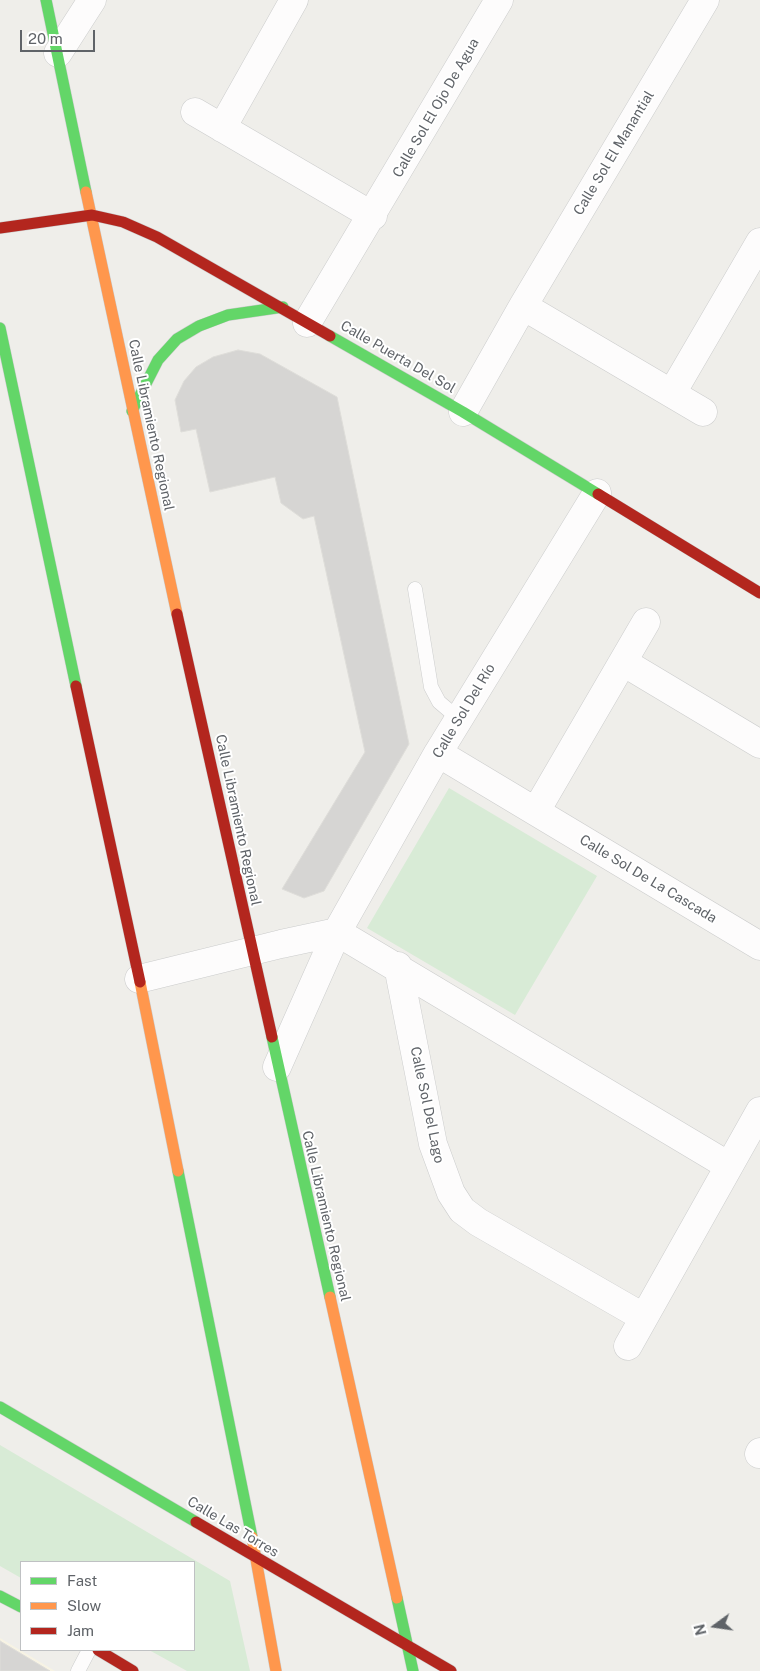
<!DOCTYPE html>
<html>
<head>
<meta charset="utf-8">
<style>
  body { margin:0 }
  #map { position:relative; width:760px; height:1671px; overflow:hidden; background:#efeeea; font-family:"Public Sans",sans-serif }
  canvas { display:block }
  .legend { position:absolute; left:20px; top:1561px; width:175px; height:90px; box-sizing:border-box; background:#fff; border:1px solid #bfc1c3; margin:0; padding:6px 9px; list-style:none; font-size:15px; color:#5f6368 }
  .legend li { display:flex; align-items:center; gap:10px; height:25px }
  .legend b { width:25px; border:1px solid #bfc1c3 }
  .north { position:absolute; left:690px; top:1601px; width:50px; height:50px; -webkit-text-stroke:4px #fff; paint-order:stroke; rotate:256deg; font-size:14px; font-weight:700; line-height:20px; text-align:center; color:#5f6368 }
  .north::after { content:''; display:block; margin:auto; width:18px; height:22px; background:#5f6368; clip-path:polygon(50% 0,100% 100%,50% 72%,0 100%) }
  .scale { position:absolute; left:20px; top:30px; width:75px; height:22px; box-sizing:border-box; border:2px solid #5f6368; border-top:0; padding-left:6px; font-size:15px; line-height:18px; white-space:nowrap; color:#5f6368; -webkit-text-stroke:4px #fff; paint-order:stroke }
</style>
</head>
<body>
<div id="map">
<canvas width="760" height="1671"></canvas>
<ul class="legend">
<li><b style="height:6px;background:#63d668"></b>Fast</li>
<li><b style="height:6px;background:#ff974d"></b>Slow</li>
<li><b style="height:6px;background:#b3261e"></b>Jam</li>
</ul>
<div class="north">N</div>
<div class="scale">20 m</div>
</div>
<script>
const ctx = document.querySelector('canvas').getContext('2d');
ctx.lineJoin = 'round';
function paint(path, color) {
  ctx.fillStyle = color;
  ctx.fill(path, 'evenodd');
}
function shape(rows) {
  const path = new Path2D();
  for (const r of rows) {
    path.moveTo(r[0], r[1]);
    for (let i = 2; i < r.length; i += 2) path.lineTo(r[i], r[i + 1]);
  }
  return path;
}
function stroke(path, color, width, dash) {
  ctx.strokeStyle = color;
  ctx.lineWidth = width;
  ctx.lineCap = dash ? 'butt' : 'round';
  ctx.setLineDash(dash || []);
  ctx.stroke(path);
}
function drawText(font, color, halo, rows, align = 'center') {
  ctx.font = font + ' "Public Sans",sans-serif';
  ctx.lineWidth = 4;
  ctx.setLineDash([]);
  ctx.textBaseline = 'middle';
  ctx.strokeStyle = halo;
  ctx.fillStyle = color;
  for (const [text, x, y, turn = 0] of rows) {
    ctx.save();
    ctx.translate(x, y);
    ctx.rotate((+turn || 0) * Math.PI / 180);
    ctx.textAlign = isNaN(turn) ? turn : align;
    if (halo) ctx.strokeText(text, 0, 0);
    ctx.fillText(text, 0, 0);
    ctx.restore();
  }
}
paint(shape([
  [0,1638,55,1671,0,1671]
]), '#f7f3e4');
paint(shape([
  [449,788,597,876,515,1015,367,928],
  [0,1445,230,1581,250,1671,187,1671,149,1650,194,1650,194,1562,21,1562,21,1578,0,1566]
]), '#d8ebd6');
const building = shape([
  [238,350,260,354,337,397,409,744,324,891,304,898,282,889,365,752,314,516,303,519,281,503,275,477,210,492,196,429,181,432,175,400,184,381,196,367,213,357,238,350],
  [0,1641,50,1671,0,1671,0,1641]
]);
paint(building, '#d6d5d3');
stroke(building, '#deddd9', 1);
const lane = shape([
  [415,589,431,687,439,702,459,719],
  [78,1671,89,1650]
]);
const street = shape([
  [58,53,92,0],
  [195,112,373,216],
  [222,128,294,0],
  [523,306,703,412],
  [307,323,499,0],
  [672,393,760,242],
  [463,412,523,306,705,0],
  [623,662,760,744],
  [438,753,760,946],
  [536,811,646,622],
  [337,932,729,1166],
  [398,966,433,1144,451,1193,462,1210,478,1222,643,1317],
  [139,979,281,944,337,932],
  [277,1067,337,932,438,753,597,493],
  [628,1346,760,1111],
  [759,1454,760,1452]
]);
const fast = shape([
  [46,0,86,192],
  [0,328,76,686],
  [330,336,463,412,598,494],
  [132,411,158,360,177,339,199,326,228,315,283,307],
  [272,1037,330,1297],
  [178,1171,252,1537],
  [0,1407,196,1522],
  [0,1596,21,1607],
  [397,1598,413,1671]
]);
const slow = shape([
  [86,192,177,614],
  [140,982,178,1171],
  [330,1297,397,1598],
  [252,1537,276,1671]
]);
const jam = shape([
  [0,228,92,215,123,222,157,237,330,336],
  [598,494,760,593],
  [177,614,272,1037],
  [76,686,140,982],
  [196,1522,451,1671],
  [98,1650,133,1671]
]);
stroke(lane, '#cbcccc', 15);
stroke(street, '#cbcccc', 29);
stroke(fast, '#cacacb', 12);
stroke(slow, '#cacacb', 12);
stroke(jam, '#cacacb', 12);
stroke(lane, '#fdfcfc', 14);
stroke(street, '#fdfcfc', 28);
stroke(fast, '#63d668', 11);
stroke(slow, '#ff974d', 11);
stroke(jam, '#b3261e', 11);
drawText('14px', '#5f6368', '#fff', [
  ["Calle Sol El Ojo De Agua",436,108,-60],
  ["Calle Sol El Manantial",614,153,-59],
  ["Calle Puerta Del Sol",398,357,30],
  ["Calle Libramiento Regional",151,425,78],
  ["Calle Sol Del Río",464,711,-59],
  ["Calle Libramiento Regional",238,820,78],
  ["Calle Sol De La Cascada",648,879,31],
  ["Calle Sol Del Lago",427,1105,78],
  ["Calle Libramiento Regional",326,1216,77],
  ["Calle Las Torres",233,1527,31]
]);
</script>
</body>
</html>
